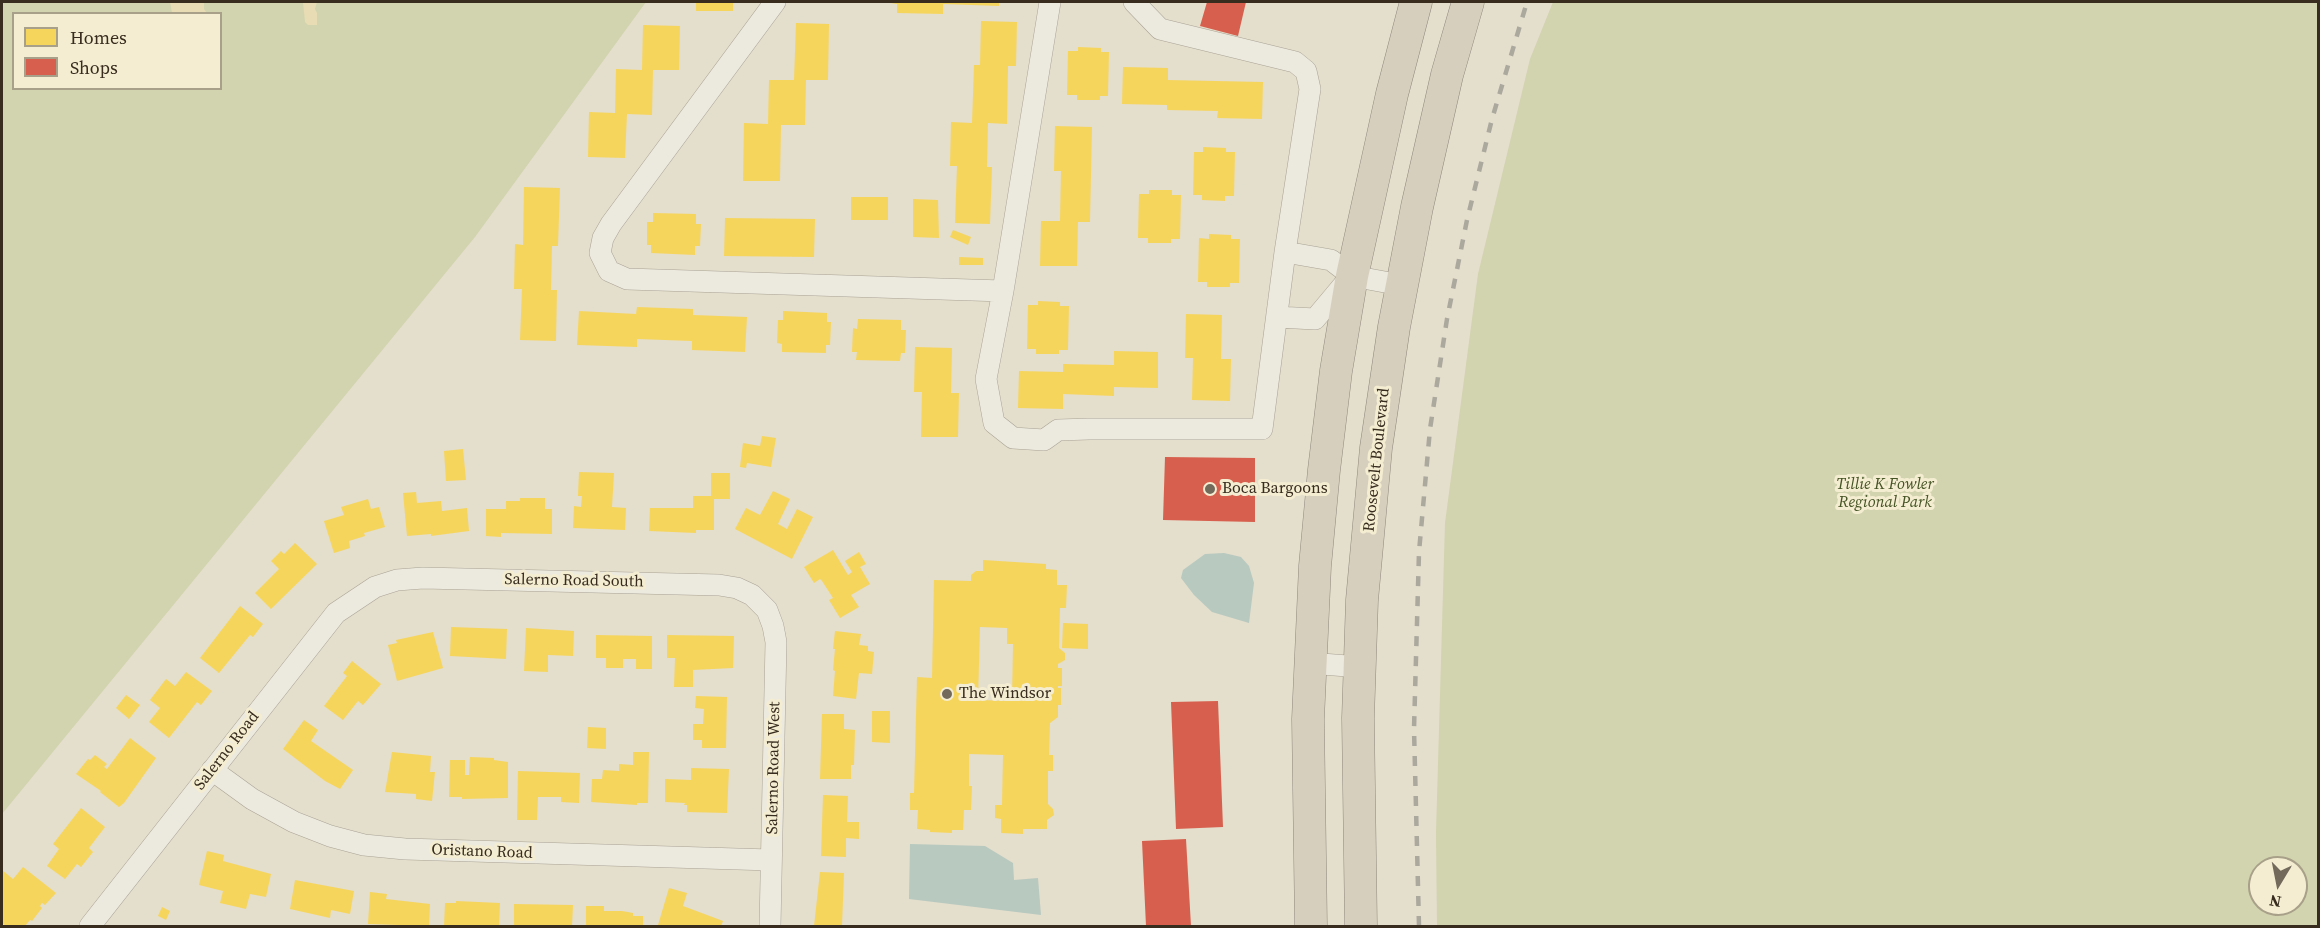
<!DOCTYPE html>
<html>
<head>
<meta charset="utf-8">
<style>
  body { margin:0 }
  #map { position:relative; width:2320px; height:928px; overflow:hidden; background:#e4decc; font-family:"Source Serif 4",serif }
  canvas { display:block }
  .frame { position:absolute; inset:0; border:3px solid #372c1e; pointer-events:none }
  .legend { position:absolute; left:12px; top:12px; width:210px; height:78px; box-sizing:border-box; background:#f5edd2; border:2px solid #a9a08a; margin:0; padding:8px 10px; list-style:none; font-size:18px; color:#372c1e }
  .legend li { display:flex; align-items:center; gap:12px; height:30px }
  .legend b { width:30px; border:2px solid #a9a08a }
  .north { position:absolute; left:2248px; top:856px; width:60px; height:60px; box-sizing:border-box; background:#f5edd2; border:2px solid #a9a08a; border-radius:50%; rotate:190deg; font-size:16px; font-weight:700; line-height:24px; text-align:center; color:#372c1e }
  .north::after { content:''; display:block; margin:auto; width:21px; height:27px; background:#746a5b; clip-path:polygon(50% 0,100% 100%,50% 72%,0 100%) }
</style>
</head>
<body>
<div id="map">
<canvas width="2320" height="928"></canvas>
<div class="frame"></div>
<ul class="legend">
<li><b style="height:16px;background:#f6d55c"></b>Homes</li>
<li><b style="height:16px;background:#d6604d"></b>Shops</li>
</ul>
<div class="north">N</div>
</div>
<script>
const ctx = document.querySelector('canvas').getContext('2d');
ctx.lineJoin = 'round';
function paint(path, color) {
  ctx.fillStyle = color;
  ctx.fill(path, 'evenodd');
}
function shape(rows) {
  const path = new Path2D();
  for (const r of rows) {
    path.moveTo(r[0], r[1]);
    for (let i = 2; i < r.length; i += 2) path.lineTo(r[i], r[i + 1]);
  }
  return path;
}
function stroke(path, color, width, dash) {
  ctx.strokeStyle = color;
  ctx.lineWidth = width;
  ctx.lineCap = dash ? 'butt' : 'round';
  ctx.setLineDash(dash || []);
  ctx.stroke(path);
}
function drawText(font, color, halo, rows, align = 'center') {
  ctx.font = font + ' "Source Serif 4",serif';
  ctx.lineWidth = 6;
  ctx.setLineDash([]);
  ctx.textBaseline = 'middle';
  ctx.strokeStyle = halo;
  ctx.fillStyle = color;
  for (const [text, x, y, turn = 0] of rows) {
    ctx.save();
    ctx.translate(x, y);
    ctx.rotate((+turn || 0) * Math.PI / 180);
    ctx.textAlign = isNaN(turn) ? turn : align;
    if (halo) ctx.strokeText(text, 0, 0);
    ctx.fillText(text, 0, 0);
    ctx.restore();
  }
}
paint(shape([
  [2,2,646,2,475,237,2,814],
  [14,14,220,14,220,88,14,88],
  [1553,2,2318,2,2318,926,1437,926,1436,833,1445,523,1478,274,1530,59],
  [2260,868,2296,868,2296,904,2260,904]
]), '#d1d4ae');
paint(shape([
  [170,2,204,2,204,9,207,13,172,13],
  [303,2,317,2,315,9,317,13,317,25,308,25,305,22]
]), '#e7dcb3');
paint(shape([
  [1224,553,1241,557,1249,566,1254,583,1249,623,1212,612,1194,595,1181,578,1183,570,1205,554],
  [910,844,985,846,1013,863,1014,880,1038,878,1041,915,909,899]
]), '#b8c9bf');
paint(shape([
  [696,2,733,2,733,11,696,11],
  [890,2,999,2,999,6,943,4,943,14,897,13,897,4,890,3],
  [981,21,1017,22,1016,66,1008,66,1007,124,988,123,987,167,992,167,990,224,955,223,957,166,950,166,951,122,972,123,974,65,980,65],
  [796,23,829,24,828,80,806,80,805,125,781,125,780,181,743,181,744,123,768,124,769,80,794,80],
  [643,25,680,26,679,70,653,70,652,115,627,114,625,158,588,157,589,112,615,113,616,69,642,70],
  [1078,47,1101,48,1101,52,1109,52,1108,96,1100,96,1100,100,1077,100,1077,95,1067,95,1068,51,1078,51],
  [1123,67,1168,68,1168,80,1263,82,1262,119,1217,118,1218,111,1167,110,1167,105,1122,104],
  [1055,126,1092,127,1090,222,1078,222,1077,266,1040,266,1041,221,1060,221,1061,171,1054,171],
  [1203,147,1226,148,1226,152,1235,152,1234,196,1225,196,1225,201,1202,200,1202,195,1193,195,1194,152,1203,152],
  [524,187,560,188,558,246,552,246,551,290,557,290,556,341,520,340,522,289,514,289,515,244,523,245],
  [1149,190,1172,190,1172,195,1181,195,1180,239,1171,239,1171,243,1148,243,1148,238,1138,238,1139,194,1149,194],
  [851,197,888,197,888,220,851,220],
  [913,199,938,200,939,238,913,237],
  [653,213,696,214,696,224,701,224,700,246,695,246,695,255,651,253,651,245,647,245,647,222,653,222],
  [725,218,815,219,814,257,724,256],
  [953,230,971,237,968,245,950,237],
  [1209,234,1231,235,1231,239,1240,239,1239,283,1230,283,1230,287,1207,287,1207,282,1198,282,1199,238,1209,239],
  [959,257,983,258,983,265,959,265],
  [1038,301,1060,302,1060,306,1069,306,1068,350,1059,350,1059,354,1036,354,1036,349,1027,349,1028,305,1038,305],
  [637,307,693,309,693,315,747,317,745,352,692,350,692,341,637,339,637,347,577,345,579,311,636,314],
  [783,311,827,313,827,322,831,322,830,345,826,345,826,353,782,352,782,344,777,343,778,320,783,320],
  [1186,314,1222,315,1221,359,1231,359,1230,401,1192,400,1193,358,1185,358],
  [858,319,901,320,901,330,906,330,905,353,901,353,900,361,856,360,857,352,852,352,853,328,857,329],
  [915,347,952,348,951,393,959,393,958,437,921,437,922,392,914,392],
  [1114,351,1158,352,1158,388,1114,387,1114,396,1063,394,1063,409,1018,408,1019,371,1063,372,1063,364,1114,365],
  [762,436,776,438,771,467,747,463,746,468,740,467,743,443,760,446],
  [463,449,466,480,446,481,444,451],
  [579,472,614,473,612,507,626,508,625,530,573,528,574,506,581,507,582,496,578,496],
  [711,473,730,473,730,499,714,499,714,530,696,530,696,533,649,531,650,508,693,508,693,496,711,496],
  [773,491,790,499,778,524,787,529,797,509,813,517,792,559,735,529,746,508,760,515],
  [416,492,417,503,441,501,442,511,467,508,469,531,431,536,431,534,407,536,403,493],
  [520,498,545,498,545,509,552,509,552,534,501,533,501,537,486,536,486,509,506,509,506,501,520,501],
  [368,499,371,509,379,507,385,527,364,533,365,536,349,541,350,548,334,553,324,521,344,515,341,507],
  [295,543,317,564,271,609,255,593,279,569,271,561,281,551,284,554],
  [833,550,848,575,852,572,845,561,859,552,866,564,860,567,870,584,851,595,859,607,840,618,829,600,833,598,822,581,820,579,814,583,804,567],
  [983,560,1046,564,1046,569,1057,570,1057,585,1067,585,1066,608,1060,608,1059,648,1065,653,1065,660,1058,664,1058,668,1062,668,1062,686,1058,686,1058,688,1061,688,1061,705,1058,705,1058,717,1050,723,1049,755,1053,755,1053,771,1048,771,1048,804,1053,809,1054,815,1047,820,1047,829,1023,829,1023,834,1001,833,1001,819,995,818,995,805,1002,805,1003,755,969,754,969,786,972,786,971,810,964,810,963,830,952,830,952,833,930,832,930,830,917,829,918,810,910,810,910,793,914,793,917,677,932,678,934,580,971,581,971,575,976,571,983,571],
  [980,627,1007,628,1007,644,1013,644,1012,701,978,700],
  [240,606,263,624,253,637,250,635,219,673,200,658],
  [1063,623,1088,624,1088,649,1062,648],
  [451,627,507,629,506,659,450,656],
  [526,628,574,631,573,656,548,655,548,672,524,671],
  [835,631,861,634,859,645,868,646,868,651,874,652,872,674,859,673,856,699,833,696,835,671,833,670,835,649,833,649],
  [433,632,443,668,397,681,388,645,397,643,396,640],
  [596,635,652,636,652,669,636,669,636,659,623,659,623,668,606,668,606,658,596,658],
  [667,635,734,636,733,668,693,670,693,687,674,687,675,658,667,658],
  [352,661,381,684,363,705,358,701,343,720,324,706,347,676,343,673],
  [186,672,212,691,201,705,197,702,169,738,149,722,160,708,150,700,166,679,175,686],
  [126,695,140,705,129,719,116,708],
  [696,696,727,697,726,748,702,748,702,740,693,740,693,724,703,724,704,709,695,708],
  [872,711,890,711,890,743,872,742],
  [822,714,844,714,844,729,855,730,854,765,851,765,851,779,820,779],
  [304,720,318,730,311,741,353,770,340,789,325,781,283,749],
  [588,727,606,728,606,749,587,748],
  [130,738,156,758,124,803,119,807,100,792,101,791,76,774,88,759,90,760,95,755,107,764,104,767,107,769],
  [392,752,431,756,430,772,435,772,432,801,416,799,416,794,385,792],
  [633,752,649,752,648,803,637,803,637,805,591,802,592,779,602,779,603,770,619,771,619,764,633,765],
  [470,757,494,758,494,760,508,762,508,798,462,799,462,797,449,797,450,760,465,760,465,775,469,775],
  [691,768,729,769,727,813,687,812,687,805,684,805,685,803,665,802,665,779,691,780],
  [518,771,580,773,579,803,561,802,561,797,538,797,537,820,517,820],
  [823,795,848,796,847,822,859,822,859,839,846,838,846,857,821,856],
  [81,808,105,827,89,848,93,852,81,867,77,864,65,879,47,866,59,849,53,844],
  [207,851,224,855,223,861,271,874,266,897,250,894,246,909,220,903,223,891,199,885],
  [23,867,56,893,45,905,42,903,40,906,42,908,32,921,30,920,25,926,6,926,2,923,2,870,13,879],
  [820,872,844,873,842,926,814,926],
  [295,880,354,891,350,914,331,910,330,918,290,909],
  [669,888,687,893,683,906,723,921,721,926,658,925],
  [370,892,387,894,386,899,430,904,429,926,368,924],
  [456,901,500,903,499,926,444,926,445,903,456,903],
  [514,904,573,905,572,926,514,926],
  [586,906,604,906,604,911,622,911,633,913,633,916,643,916,643,926,586,926],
  [162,907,170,911,166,920,158,916]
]), '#f6d55c');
paint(shape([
  [1207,2,1246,2,1238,36,1200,26],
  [1165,457,1255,458,1255,522,1163,520],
  [1218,701,1223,827,1176,829,1171,702],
  [1186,839,1191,926,1146,926,1142,841]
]), '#d6604d');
const minor = shape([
  [775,2,611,224,603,238,600,253,609,271,627,279,1003,291,986,379,994,423,1013,438,1044,440,1058,430,1089,429,1262,429,1285,252,1310,89,1306,71,1295,62,1160,29,1134,2],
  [1285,252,1331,260,1352,276,1401,285],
  [1003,291,1050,2],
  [1277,317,1315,319,1351,276],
  [1309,663,1360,667],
  [212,770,252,799,294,822,330,836,364,845,405,849,771,860],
  [90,926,336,613,375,587,397,580,423,578,719,585,737,588,752,595,767,610,773,626,776,642,770,926]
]);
const highway = shape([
  [1311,926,1308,719,1315,566,1324,470,1336,371,1352,276,1392,94,1416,2],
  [1361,926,1358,718,1362,600,1376,448,1394,327,1417,207,1447,75,1468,2]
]);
stroke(minor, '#a9a395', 22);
stroke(highway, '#8e887c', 33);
stroke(minor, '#ece9de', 21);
stroke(highway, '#d7cfbd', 32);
stroke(shape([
  [1419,926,1414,729,1419,552,1430,429,1447,319,1467,220,1492,119,1527,2]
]), '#aba89e', 4.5, [10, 10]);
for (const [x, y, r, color] of [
  [1210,489,6,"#746a5b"],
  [947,694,6,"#746a5b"]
]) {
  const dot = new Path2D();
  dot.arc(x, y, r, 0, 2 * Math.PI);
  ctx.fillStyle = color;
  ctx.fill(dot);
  stroke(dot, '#f5edd2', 2);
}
drawText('16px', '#372c1e', '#f5edd2', [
  ["Roosevelt Boulevard",1377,460,-84],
  ["Salerno Road South",574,581,1],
  ["Salerno Road",227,751,-52],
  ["Salerno Road West",774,768,-89],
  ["Oristano Road",482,852,2]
]);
drawText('italic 16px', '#445424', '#f5edd2', [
  ["Tillie K Fowler",1885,485],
  ["Regional Park",1885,503]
]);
drawText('16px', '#372c1e', '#f5edd2', [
  ["Boca Bargoons",1222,489],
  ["The Windsor",959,694]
], 'left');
</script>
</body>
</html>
